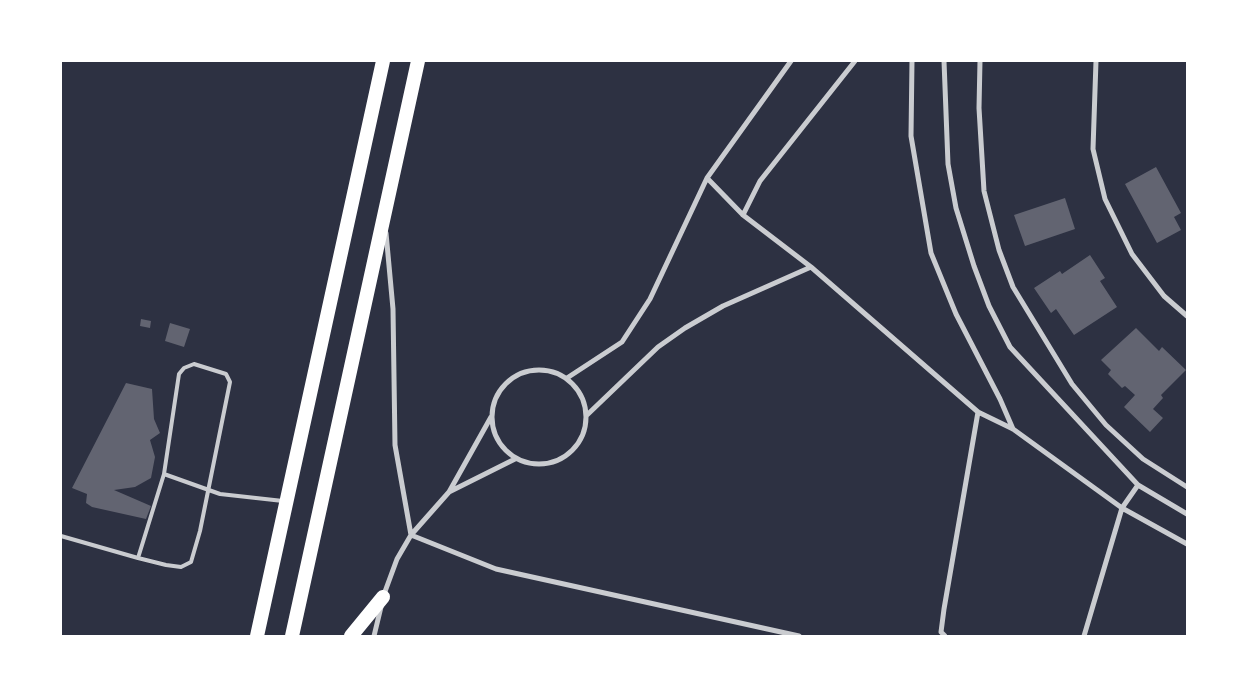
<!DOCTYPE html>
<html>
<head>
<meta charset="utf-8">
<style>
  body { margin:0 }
  #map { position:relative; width:1248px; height:697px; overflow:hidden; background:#2d3142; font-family:"PT Sans",sans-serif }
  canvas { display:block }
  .frame { position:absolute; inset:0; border:62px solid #fff; pointer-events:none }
</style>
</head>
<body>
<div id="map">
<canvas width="1248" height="697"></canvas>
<div class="frame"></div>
</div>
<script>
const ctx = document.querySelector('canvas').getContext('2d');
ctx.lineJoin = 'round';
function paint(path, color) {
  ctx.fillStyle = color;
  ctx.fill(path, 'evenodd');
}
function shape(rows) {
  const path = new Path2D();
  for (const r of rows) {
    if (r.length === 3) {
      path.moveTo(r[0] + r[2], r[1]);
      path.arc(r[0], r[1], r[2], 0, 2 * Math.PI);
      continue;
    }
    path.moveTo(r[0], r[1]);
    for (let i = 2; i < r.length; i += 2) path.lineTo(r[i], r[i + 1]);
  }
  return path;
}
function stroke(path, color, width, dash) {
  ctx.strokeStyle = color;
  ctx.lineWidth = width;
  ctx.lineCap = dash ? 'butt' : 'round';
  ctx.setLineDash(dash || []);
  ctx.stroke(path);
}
paint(shape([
  [1156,167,1181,213,1174,217,1181,230,1157,243,1125,184],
  [1065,198,1075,229,1025,246,1014,215],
  [1090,255,1105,278,1100,281,1117,307,1074,335,1056,309,1051,313,1034,288,1060,271,1062,274],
  [141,319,151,321,150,328,140,326],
  [170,323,190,329,184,347,165,341],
  [1136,328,1159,351,1162,347,1186,370,1161,395,1163,398,1153,409,1163,418,1150,432,1124,407,1135,395,1125,386,1122,388,1108,374,1111,370,1101,360],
  [126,383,152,389,154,419,160,433,150,440,155,457,151,478,135,487,114,490,151,506,146,519,92,507,86,503,87,494,72,488]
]), '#626471');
stroke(shape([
  [164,474,220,494,283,501],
  [61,536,138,558,166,565,181,567,191,562,200,531,230,382,226,374,194,364,184,368,179,374,164,474,138,558]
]), '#caccd0', 4);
stroke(shape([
  [912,61,911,136,931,253,956,314,1000,399,1013,429],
  [944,61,948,164,956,208,974,266,989,306,1010,347,1138,485,1187,514],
  [980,61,979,108,984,191,999,250,1013,287,1072,384,1106,425,1143,459,1187,487],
  [1096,61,1093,149,1105,199,1132,254,1164,296,1187,316],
  [707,178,743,215,811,267,978,412,1013,429,1122,508,1187,544],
  [743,215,760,181,855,61],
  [386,233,393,309,395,445,411,535,496,569,799,636],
  [539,417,47],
  [567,378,622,342,650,299,707,178,791,61],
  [587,415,658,347,685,328,723,306,811,267],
  [449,492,515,459],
  [383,597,397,559,411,535,449,492,491,417],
  [374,636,381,607],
  [945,636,941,632,944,609,978,412],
  [1084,636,1122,508,1138,485]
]), '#caccd0', 5);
stroke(shape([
  [257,636,383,61],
  [292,636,418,61],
  [351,636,383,597]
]), '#fff', 14);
</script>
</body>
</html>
